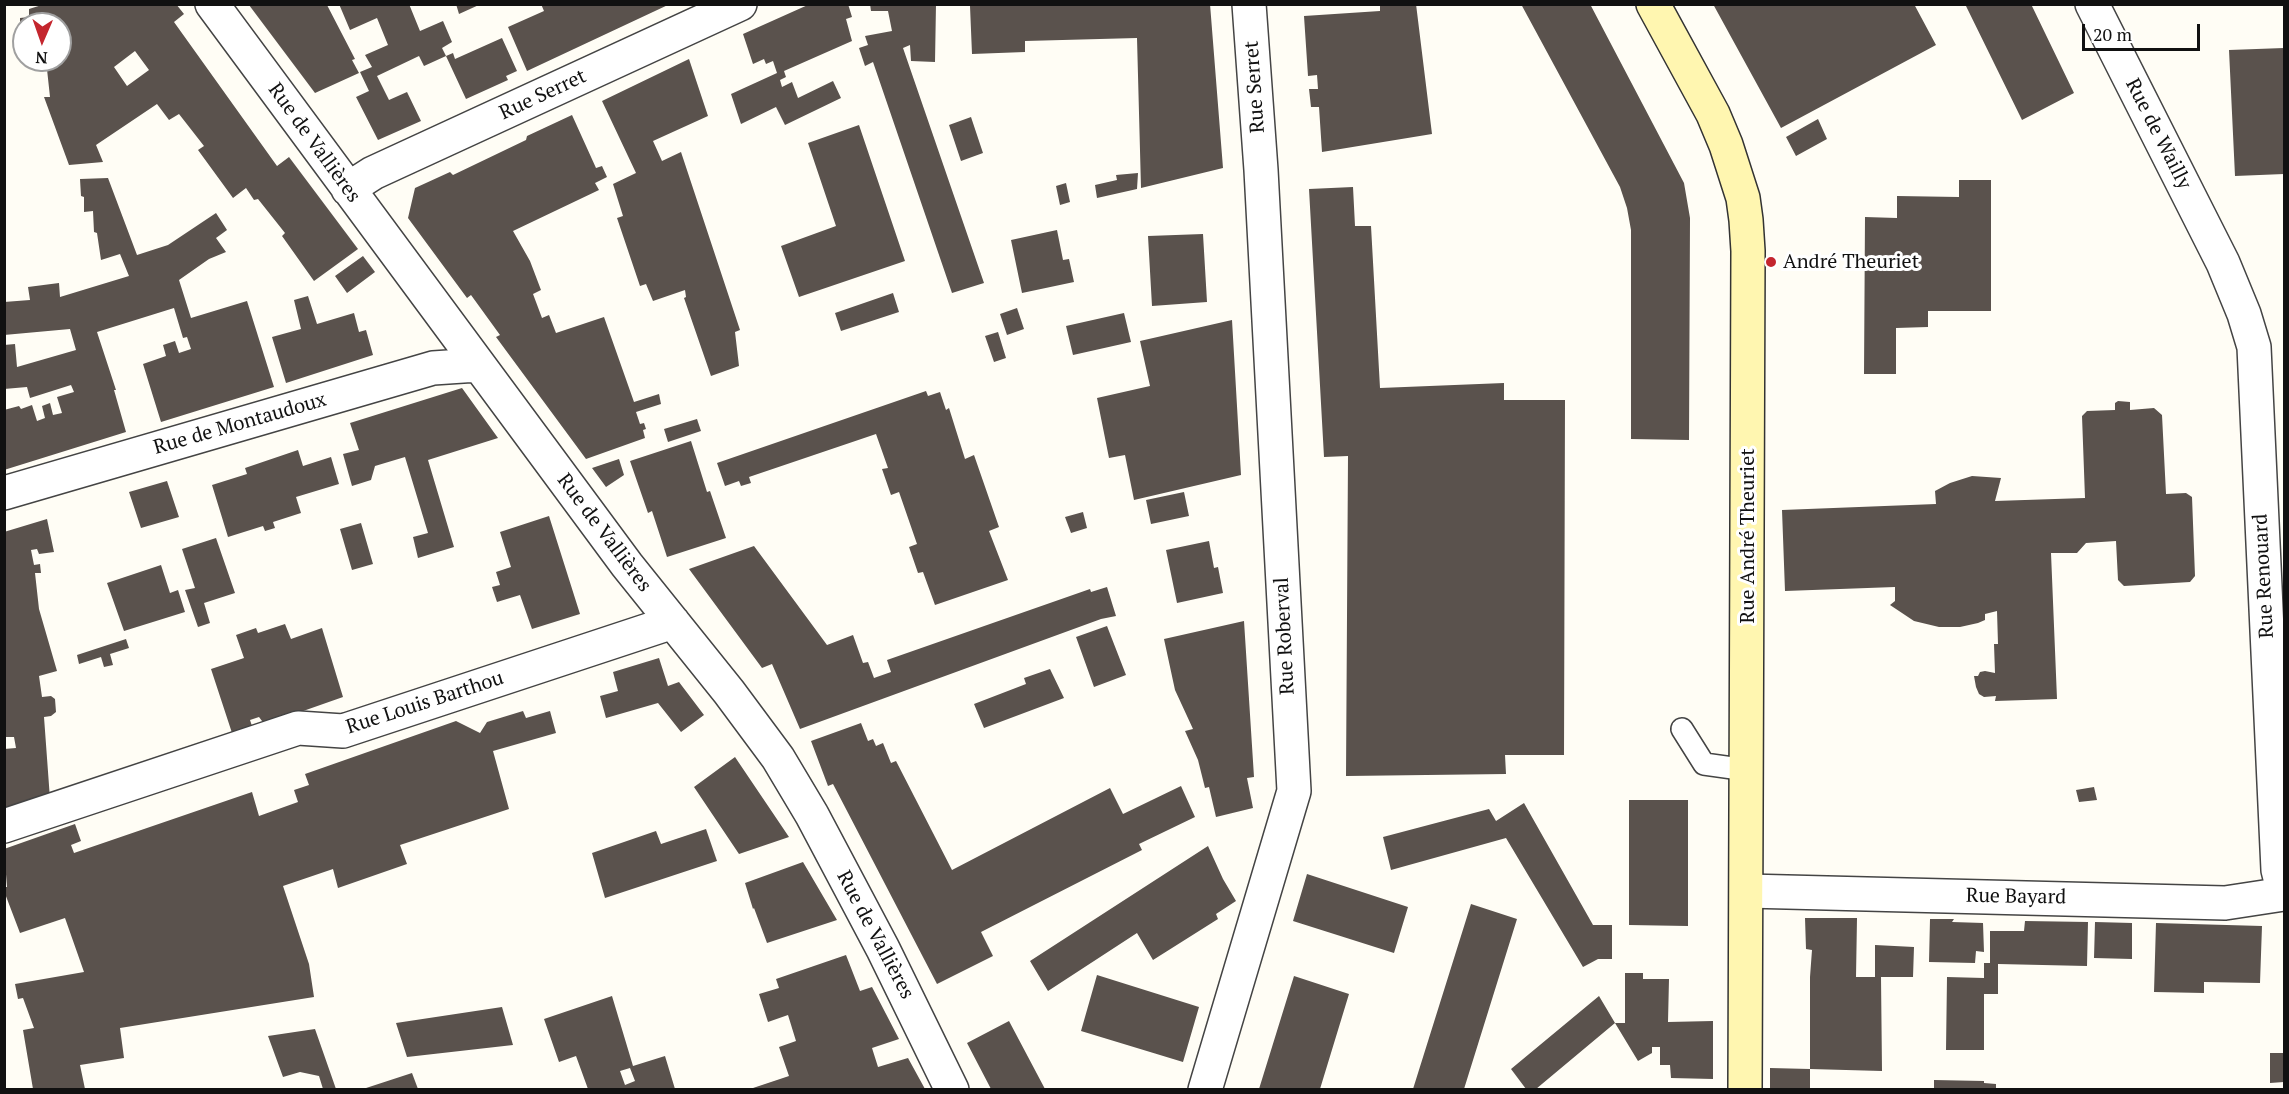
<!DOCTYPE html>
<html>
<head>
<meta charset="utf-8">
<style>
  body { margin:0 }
  #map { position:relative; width:2289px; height:1094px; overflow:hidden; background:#fffdf5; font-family:"PT Serif",serif }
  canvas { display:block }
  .frame { position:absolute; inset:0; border:6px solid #111; pointer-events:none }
  .north { position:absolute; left:12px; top:12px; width:60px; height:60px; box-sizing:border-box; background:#fff; border:2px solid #a0a0a0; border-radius:50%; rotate:182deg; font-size:16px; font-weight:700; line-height:24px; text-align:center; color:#111 }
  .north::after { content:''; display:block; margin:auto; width:21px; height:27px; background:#c4262e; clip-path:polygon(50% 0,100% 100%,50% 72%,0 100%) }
  .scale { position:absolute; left:2082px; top:24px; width:118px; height:27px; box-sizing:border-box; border:3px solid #111; border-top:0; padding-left:8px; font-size:18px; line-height:21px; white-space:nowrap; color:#111; -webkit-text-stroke:4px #fff; paint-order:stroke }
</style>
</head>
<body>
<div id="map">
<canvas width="2289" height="1094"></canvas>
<div class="frame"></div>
<div class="north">N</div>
<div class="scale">20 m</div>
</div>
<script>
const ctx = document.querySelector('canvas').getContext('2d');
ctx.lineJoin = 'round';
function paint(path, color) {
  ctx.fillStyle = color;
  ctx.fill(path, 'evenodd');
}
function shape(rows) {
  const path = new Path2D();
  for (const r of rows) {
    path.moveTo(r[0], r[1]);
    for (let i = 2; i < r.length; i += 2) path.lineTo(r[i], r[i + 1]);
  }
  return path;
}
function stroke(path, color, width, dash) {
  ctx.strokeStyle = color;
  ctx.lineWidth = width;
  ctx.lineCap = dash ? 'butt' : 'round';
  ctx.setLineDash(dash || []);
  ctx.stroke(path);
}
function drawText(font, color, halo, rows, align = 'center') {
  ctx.font = font + ' "PT Serif",serif';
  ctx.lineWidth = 6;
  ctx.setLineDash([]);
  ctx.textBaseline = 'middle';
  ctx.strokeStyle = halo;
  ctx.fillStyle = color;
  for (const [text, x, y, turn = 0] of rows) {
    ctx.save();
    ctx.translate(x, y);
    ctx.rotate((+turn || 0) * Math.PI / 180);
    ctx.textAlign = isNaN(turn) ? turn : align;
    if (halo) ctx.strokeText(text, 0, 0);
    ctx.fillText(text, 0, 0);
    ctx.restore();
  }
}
paint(shape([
  [45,4,176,4,184,14,174,22,277,166,289,157,358,249,314,281,282,236,285,233,258,199,254,200,246,188,233,198,198,150,204,146,179,114,169,120,157,104,96,145,103,162,69,165,44,97,50,97,46,60,60,60,60,24,24,24,24,28,20,28,20,18,29,17,29,9],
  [135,51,149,70,127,86,114,67],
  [339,4,409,4,420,31,443,21,452,42,442,48,446,56,424,66,419,56,377,76,389,100,407,92,421,121,378,140,356,97,369,91,360,72,372,67,365,55,388,45,377,18,350,30],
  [456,4,481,4,459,14],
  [541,4,670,4,527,71,508,27,544,11],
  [810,4,848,4,852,17,846,19,852,41,784,71,786,77,780,80,782,87,792,82,798,98,833,81,841,98,785,125,776,107,741,124,731,94,777,73,773,61,766,64,764,59,753,64,743,34],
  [870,4,936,4,935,62,911,61,910,45,903,48,984,283,952,293,873,62,865,66,859,48,868,45,865,36,892,31,888,11,871,11],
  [979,4,1210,4,1223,168,1141,188,1137,38,1025,41,1025,52,972,54,970,6],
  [1380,4,1416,4,1432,134,1322,152,1319,107,1311,107,1309,89,1318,89,1317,75,1308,76,1304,16,1380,11],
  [1521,4,1590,4,1684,183,1690,218,1689,440,1631,439,1631,230,1627,208,1620,187],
  [1713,4,1914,4,1936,45,1781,128],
  [1965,4,2031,4,2074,93,2022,120],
  [249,5,327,5,355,59,352,60,359,73,315,93],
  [502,38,517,71,506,76,508,80,466,99,446,56,453,53,455,59],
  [2284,48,2284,174,2235,176,2229,50],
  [689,59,708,116,653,141,662,161,681,152,740,330,735,332,739,366,711,376,684,298,686,297,685,290,653,301,646,284,640,286,617,218,623,216,613,184,636,173,602,101],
  [572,115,596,168,602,166,607,177,595,183,599,190,513,231,530,261,541,290,533,294,542,318,549,315,556,333,604,317,634,402,659,394,661,404,636,412,640,424,644,423,646,429,643,430,645,438,586,459,496,337,500,335,471,295,467,298,408,218,415,188,450,172,453,175,526,140,527,136],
  [971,117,983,153,961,161,949,125],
  [1818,119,1827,139,1796,156,1786,137],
  [859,125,905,261,799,297,781,246,836,226,808,143],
  [1138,173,1137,189,1097,198,1095,185,1117,180,1116,175],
  [108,178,137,255,168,245,216,213,227,230,216,238,226,252,209,259,179,280,191,318,247,301,274,387,161,422,143,364,166,356,163,345,175,341,179,353,191,349,187,337,183,338,174,308,97,332,116,390,114,390,126,432,4,470,4,410,19,406,21,409,32,405,37,421,45,418,42,406,50,403,53,415,62,413,57,397,74,392,71,385,30,398,27,387,4,389,4,345,15,344,17,367,76,350,70,329,4,335,4,302,30,300,28,287,59,283,60,297,129,276,120,254,101,260,97,233,94,232,93,211,84,212,84,197,81,196,80,179],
  [1959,180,1991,180,1991,311,1928,311,1928,327,1896,328,1896,374,1864,374,1865,217,1897,218,1897,196,1959,197],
  [1066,183,1070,202,1060,205,1056,186],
  [1353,187,1355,226,1371,226,1380,388,1504,383,1504,400,1565,400,1564,755,1505,755,1506,774,1346,776,1348,456,1324,457,1309,189],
  [1057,230,1063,260,1069,259,1074,282,1022,293,1011,240],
  [1203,234,1207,302,1152,306,1148,236],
  [363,256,375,272,347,293,335,276],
  [893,293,899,312,841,331,835,313],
  [308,296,317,324,354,313,359,332,366,330,373,355,286,383,272,337,301,329,294,300],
  [1017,308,1024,329,1007,335,1000,314],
  [1124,313,1131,342,1073,355,1066,326],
  [1232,320,1241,475,1134,500,1125,455,1109,458,1097,398,1150,386,1140,341],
  [998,332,1006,358,994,362,985,336],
  [462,388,498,438,428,460,454,547,418,558,413,537,428,533,405,457,375,466,371,480,352,486,343,454,359,450,350,423],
  [926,391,928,396,940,392,946,410,949,408,965,459,974,455,999,527,989,531,1008,580,935,605,923,572,918,573,909,547,917,544,899,492,891,495,882,469,888,468,876,434,749,477,751,483,741,486,739,481,725,486,717,463],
  [2118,401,2130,402,2130,410,2154,408,2162,415,2166,494,2186,493,2192,497,2195,576,2190,582,2124,586,2118,580,2116,541,2086,543,2077,553,2051,553,2057,699,1995,701,1996,696,1984,697,1979,694,1976,687,1974,676,1978,676,1980,672,1985,671,1995,673,1994,644,1998,644,1997,611,1985,614,1985,620,1978,623,1960,627,1939,627,1914,621,1890,605,1895,601,1895,587,1785,591,1782,510,1936,504,1935,491,1950,483,1972,476,2001,478,1995,501,2085,498,2082,416,2087,411,2115,410,2115,403],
  [697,419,701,431,668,442,664,429],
  [691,441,707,492,710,491,726,538,667,557,652,511,648,513,630,461],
  [298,450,303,466,331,457,339,484,296,497,301,513,273,522,275,528,265,531,263,526,228,537,212,485,247,474,245,468],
  [619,459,624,475,606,487,592,468],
  [167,481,179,517,141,528,129,492],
  [1184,492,1189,516,1151,524,1146,500],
  [1083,512,1087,528,1071,533,1065,517],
  [549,516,580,614,532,629,520,595,497,602,492,587,500,585,496,572,511,567,500,532],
  [47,519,54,552,39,554,37,549,31,550,34,565,40,564,41,573,35,573,39,609,57,671,39,676,42,697,51,696,55,699,56,712,51,716,44,717,50,799,4,812,4,749,16,748,14,737,4,737,4,532],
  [361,523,373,564,352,570,340,529],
  [216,538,235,593,204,603,210,623,198,627,185,590,195,588,182,549],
  [1209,541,1214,568,1218,567,1223,593,1177,603,1166,550],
  [754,546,827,645,853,635,863,663,868,662,874,678,891,672,887,660,1090,589,1091,592,1107,587,1116,616,1101,619,800,729,772,664,762,668,689,569],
  [161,565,170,593,178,590,185,612,124,631,107,583],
  [1244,621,1254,777,1247,778,1253,808,1216,817,1209,787,1205,788,1198,760,1185,731,1193,729,1175,690,1164,639],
  [285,624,291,639,322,628,343,697,269,723,262,721,259,717,250,720,253,729,233,736,211,669,244,658,236,635,256,628,258,633],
  [1107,626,1126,675,1094,687,1076,637],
  [126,639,129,648,110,654,113,665,104,667,101,657,79,664,77,655],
  [659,658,668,686,679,682,704,715,681,732,658,703,606,718,600,696,618,691,613,672],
  [1050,669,1064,698,984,728,974,704,1026,684,1024,678],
  [523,711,526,718,550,711,556,733,493,751,509,809,400,845,407,864,338,888,333,869,283,886,309,964,314,997,120,1028,124,1058,80,1065,85,1089,33,1089,23,1030,34,1028,23,998,18,999,15,984,84,972,65,918,20,933,4,891,4,887,7,887,4,849,75,824,81,841,71,845,74,853,252,792,259,816,298,802,294,790,309,785,305,774,456,721,480,733,487,722],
  [861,723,868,741,873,739,876,746,883,743,891,763,896,761,952,870,1110,788,1123,814,1181,786,1195,817,1139,844,1142,850,981,932,993,956,937,984,833,784,828,786,811,741],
  [735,757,789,837,739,854,694,787],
  [2094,787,2097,800,2079,802,2076,790],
  [1629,800,1688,800,1688,926,1629,925],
  [1524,803,1593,925,1612,925,1612,959,1598,959,1583,967,1506,838,1391,870,1383,837,1489,809,1496,821],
  [706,829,717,861,605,898,592,853,656,831,661,844],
  [1208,846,1223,879,1236,901,1216,914,1218,919,1153,960,1137,933,1048,991,1030,961],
  [803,862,837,920,767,943,754,908,753,909,745,883],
  [1307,874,1408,907,1394,953,1293,921],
  [1471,904,1517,919,1464,1089,1413,1089],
  [1805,918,1857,918,1856,977,1875,977,1875,945,1914,947,1913,977,1881,977,1882,1071,1810,1069,1810,977,1812,950,1806,949],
  [1930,919,1954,919,1952,922,1983,923,1984,952,1976,951,1975,963,1929,962],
  [2025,921,2088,922,2087,966,1998,964,1998,994,1984,994,1984,1050,1946,1050,1947,977,1984,978,1984,963,1990,963,1990,931,2024,931],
  [2095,922,2132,923,2132,959,2094,958],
  [2156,923,2262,926,2260,983,2204,982,2204,993,2154,992],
  [846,955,860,991,872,987,899,1039,872,1048,878,1067,908,1058,925,1089,750,1089,789,1076,779,1047,796,1041,788,1015,768,1022,759,994,779,988,776,979],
  [1625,973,1643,973,1643,979,1669,979,1668,1022,1713,1021,1713,1079,1671,1078,1670,1065,1660,1065,1660,1047,1652,1047,1652,1053,1638,1061,1615,1023,1625,1023],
  [1097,975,1199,1007,1183,1062,1081,1031],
  [1294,976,1349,994,1320,1089,1259,1089],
  [612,996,633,1066,665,1056,675,1089,588,1089,576,1056,559,1062,544,1019],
  [630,1068,635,1081,625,1085,620,1071],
  [1599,996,1615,1023,1536,1089,1526,1089,1511,1069],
  [502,1007,513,1045,407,1057,396,1023],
  [1009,1021,1045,1089,991,1089,967,1043],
  [315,1029,336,1089,323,1089,319,1076,300,1072,283,1077,268,1036],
  [2270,1053,2284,1053,2284,1082,2270,1083],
  [1770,1068,1810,1069,1810,1089,1770,1089],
  [412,1073,418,1089,363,1089],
  [1934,1080,1984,1081,1984,1083,1996,1084,1996,1089,1934,1089]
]), '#5a524d');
const lane = shape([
  [1682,729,1704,764,1747,770]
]);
const street = shape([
  [212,4,627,565,729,692,778,758,812,815,883,949,952,1090],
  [2092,4,2223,263,2244,314,2254,347,2278,870,2284,894],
  [348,189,373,173,740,4],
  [4,493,433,368,478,365],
  [4,826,298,728,343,731,673,622],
  [1747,891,2225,903,2284,894],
  [1205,1090,1294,791,1261,170,1249,4]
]);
const secondary = shape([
  [1653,4,1713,114,1726,145,1743,198,1746,220,1748,251,1745,1090]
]);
stroke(lane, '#444', 24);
stroke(street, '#444', 36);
stroke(secondary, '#333', 36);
stroke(lane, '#fff', 21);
stroke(street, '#fff', 33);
stroke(secondary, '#fff6b0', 33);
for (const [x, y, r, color] of [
  [1771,262,6,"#c4262e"]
]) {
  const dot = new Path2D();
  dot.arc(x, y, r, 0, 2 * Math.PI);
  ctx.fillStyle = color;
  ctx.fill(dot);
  stroke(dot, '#fff', 2);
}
drawText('20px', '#111', '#fff', [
  ["Rue Serret",1255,87,-94],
  ["Rue Serret",543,95,-25],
  ["Rue de Wailly",2158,134,63],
  ["Rue de Vallières",314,143,54],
  ["Rue de Montaudoux",240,424,-16],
  ["Rue de Vallières",604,533,53],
  ["Rue André Theuriet",1748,536,-90],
  ["Rue Renouard",2264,576,-93],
  ["Rue Roberval",1285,636,-93],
  ["Rue Louis Barthou",425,703,-18],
  ["Rue Bayard",2016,897,1],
  ["Rue de Vallières",875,935,62]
]);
drawText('20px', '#111', '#fff', [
  ["André Theuriet",1783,262]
], 'left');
</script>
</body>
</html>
